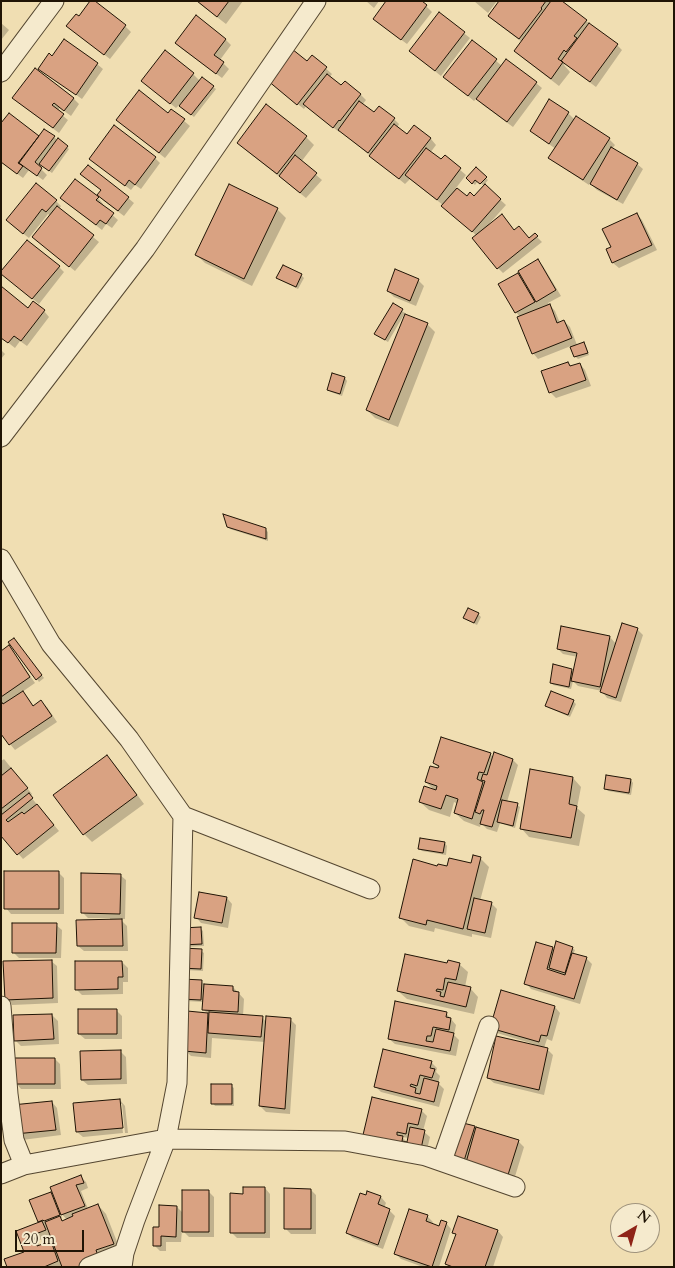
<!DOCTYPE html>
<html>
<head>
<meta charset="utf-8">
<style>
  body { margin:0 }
  #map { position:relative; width:675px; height:1268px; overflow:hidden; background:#f0deb2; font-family:Cardo,serif }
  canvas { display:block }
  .frame { position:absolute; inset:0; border:2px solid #201405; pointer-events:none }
  .north { position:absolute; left:610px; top:1203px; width:50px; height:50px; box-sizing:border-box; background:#f5eacd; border:1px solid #a0947d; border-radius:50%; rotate:38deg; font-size:14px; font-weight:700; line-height:20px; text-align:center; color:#201405 }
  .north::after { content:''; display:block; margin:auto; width:18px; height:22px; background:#8f2418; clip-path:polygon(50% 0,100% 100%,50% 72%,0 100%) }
  .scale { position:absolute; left:15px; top:1230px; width:69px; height:22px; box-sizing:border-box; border:2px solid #201405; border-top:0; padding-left:6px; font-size:15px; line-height:18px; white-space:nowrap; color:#201405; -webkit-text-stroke:4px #f5eacd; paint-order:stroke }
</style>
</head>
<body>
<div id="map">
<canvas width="675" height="1268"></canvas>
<div class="frame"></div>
<div class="north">N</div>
<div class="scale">20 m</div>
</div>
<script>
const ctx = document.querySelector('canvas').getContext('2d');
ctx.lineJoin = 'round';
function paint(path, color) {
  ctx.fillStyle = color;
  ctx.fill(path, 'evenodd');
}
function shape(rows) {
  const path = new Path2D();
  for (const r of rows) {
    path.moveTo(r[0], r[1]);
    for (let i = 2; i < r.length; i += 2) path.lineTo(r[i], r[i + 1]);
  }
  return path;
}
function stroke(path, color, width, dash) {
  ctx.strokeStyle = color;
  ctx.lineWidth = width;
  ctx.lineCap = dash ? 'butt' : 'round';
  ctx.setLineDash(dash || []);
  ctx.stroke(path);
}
paint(shape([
  [93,1,125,26,131,32,110,59,73,31,79,17],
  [196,1,243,1,226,24],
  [366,1,379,1,374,8],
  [474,1,497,1,488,13],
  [500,1,560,1,617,45,622,50,596,87,565,64,564,65,570,72,559,86,524,59,516,51,522,42,498,24,489,16],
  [426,6,432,12,407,44,380,24,374,19],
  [439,14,470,38,441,76,416,56],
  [196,17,226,40,231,45,220,60,229,69,222,78,182,49,176,43],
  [1,23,9,30,1,40],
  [473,41,502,66,536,83,542,88,513,127,483,105,477,98,474,101,451,82],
  [165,52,193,74,200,81,213,87,216,89,194,117,179,105,176,108,148,86],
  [312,56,332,74,329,78,341,87,345,82,361,95,366,100,362,105,374,114,394,119,399,124,397,128,407,136,414,126,431,139,436,145,430,153,442,161,445,157,466,175,456,188,467,198,474,198,484,186,478,181,475,185,467,178,476,169,488,180,484,185,506,205,489,224,490,225,515,231,519,227,530,239,535,235,542,242,503,273,498,268,477,236,443,205,410,179,405,184,340,131,339,132,306,106,304,109,275,86,307,63],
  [52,58,97,64,103,69,82,99,46,74,40,69],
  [35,70,74,99,79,104,71,116,60,108,57,111,68,120,59,133,19,103],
  [550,101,568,113,575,120,609,139,615,145,612,149,637,164,643,169,623,204,597,190,590,183,589,185,556,163,550,158,556,149,537,136,531,131],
  [171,110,190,126,165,158,123,125,168,114],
  [1,125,39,138,45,130,69,149,52,173,42,166,40,168,47,175,43,180,29,170,23,178,1,162],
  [306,137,314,145,301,162,322,180,306,198,247,151,239,143],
  [155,158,160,163,141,189,135,185,131,190,96,164],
  [82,174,128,198,134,203,124,216,104,201,99,195,102,191],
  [98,198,103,204,102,206,118,220,112,228,106,224,102,230,67,203],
  [56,201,61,206,59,209,99,242,75,271,39,242,51,216,48,214,29,238,13,226],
  [277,209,286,218,252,286,205,263,196,254],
  [637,214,642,220,657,250,619,268,613,263,607,250,612,247],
  [538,261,543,266,561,296,548,303,555,311,560,323,564,321,570,327,577,345,583,343,586,346,589,355,578,359,575,356,571,346,538,359,533,353,520,317,516,312,500,284,521,273],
  [59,267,64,272,39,304,7,278],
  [301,275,304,278,298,289,280,280,278,278],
  [418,280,424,286,416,306,394,297,388,291],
  [393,305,405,313,388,342,378,336],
  [29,309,44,311,49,317,27,346,20,341,15,348,1,337],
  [427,324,435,332,398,427,375,418,367,410],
  [1,350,5,354,1,359],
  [568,363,572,367,580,364,585,370,591,386,556,398,550,392],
  [333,374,345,378,347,381,342,396,331,392,328,390],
  [228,526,265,529,268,532,268,541,230,529],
  [478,614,481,617,477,625,467,620,465,618],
  [637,629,643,635,621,702,607,698,602,691,578,686,573,681,571,689,553,685,551,682,572,670,574,673,578,657,563,654,558,649,610,637,616,644],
  [16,642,44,678,39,682,37,679],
  [9,647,14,653,35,683,22,692,28,698,34,707,41,702,47,707,57,722,15,750,10,744,1,732,1,652],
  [573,701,576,704,570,717,549,708,547,706],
  [490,754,493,757,513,760,518,765,507,802,517,805,520,807,515,828,500,823,497,832,487,829,481,823,480,827,464,821,455,813,458,804,454,802,450,817,429,810,420,802,435,791,426,782,442,771,434,763],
  [107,757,115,765,144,804,92,842,84,834],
  [4,759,32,794,30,796,59,831,23,859,1,834,1,761],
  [531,771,573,778,581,787,577,808,585,815,579,846,529,837,521,828],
  [631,780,633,783,631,795,608,791,605,788],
  [445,843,447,846,446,855,422,851,419,849],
  [480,858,489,867,480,901,491,903,497,909,491,938,472,934,472,937,435,928,434,932,409,926,401,918,438,867,472,865],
  [58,872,64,878,64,914,11,914,6,908],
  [120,875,126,880,125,919,120,919,127,926,128,951,84,951,78,946,110,921,110,918,88,918,82,912],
  [227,898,232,904,228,928,201,923,196,917],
  [56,925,62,930,61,958,19,958,14,953],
  [200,928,203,931,204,946,186,947],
  [553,948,555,951,572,948,575,950,573,955,586,958,592,964,580,1004,531,989,526,983],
  [201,951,204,953,203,971,185,970],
  [51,961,57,966,58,1003,12,1005,6,999],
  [122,962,128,968,128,982,123,982,123,994,82,995,76,989],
  [448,964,459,964,468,972,465,987,470,988,478,997,474,1014,407,999,398,991],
  [202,982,204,984,233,987,244,999,243,1016,262,1017,266,1022,291,1020,296,1025,290,1114,266,1112,260,1106,265,1042,212,1038,211,1058,191,1056,186,1051,207,1013,204,1010,204,1002,185,1001],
  [502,992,555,1007,560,1013,552,1041,547,1039,544,1048,547,1049,553,1055,544,1095,494,1083,488,1078,537,1047,537,1045,497,1033,492,1028],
  [116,1010,122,1016,122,1039,85,1039,79,1034],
  [446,1013,456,1025,454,1035,459,1040,456,1056,395,1044,389,1039],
  [52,1015,58,1021,59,1044,21,1046,15,1040],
  [120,1051,126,1057,127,1084,88,1085,82,1080],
  [55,1059,60,1064,61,1089,21,1089,16,1083],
  [431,1062,437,1068,436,1072,440,1076,438,1083,444,1089,439,1107,381,1092,376,1087],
  [231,1086,234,1088,234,1106,215,1106,213,1103],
  [120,1100,125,1106,128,1133,125,1133,122,1104,119,1104,123,1133,83,1137,77,1132],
  [52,1102,57,1108,61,1135,22,1140,13,1106],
  [421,1110,427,1116,423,1131,430,1137,426,1154,370,1140],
  [402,1137,409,1138,408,1143],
  [474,1127,477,1130,518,1141,524,1147,513,1183,455,1163],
  [80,1176,86,1182,88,1188,81,1191,88,1209,98,1205,106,1214,121,1252,107,1267,8,1267,26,1252,18,1232,40,1223,39,1222,51,1194,56,1199],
  [60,1212,67,1220,63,1221,60,1218,62,1218],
  [51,1236,56,1248,50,1242,40,1246,37,1241],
  [265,1188,270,1194,270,1238,237,1238,231,1232,245,1195],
  [311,1190,316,1195,316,1234,291,1234,285,1228],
  [208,1191,214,1197,214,1237,189,1237,182,1230,181,1242,166,1242,166,1251,160,1251,154,1245,160,1229,177,1207,183,1213],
  [368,1193,381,1197,386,1203,384,1208,389,1210,395,1216,383,1249,353,1238,347,1233],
  [427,1216,433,1222,432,1225,440,1227,446,1223,451,1229,439,1267,423,1267,401,1259,396,1254],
  [459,1217,498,1231,503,1237,493,1267,450,1267,447,1264,457,1235,454,1232]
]), '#0003');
const building = shape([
  [90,1,95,1,126,25,104,55,66,26,76,14,79,16,90,1],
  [197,1,229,1,217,17,197,1],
  [386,1,422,1,427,5,401,40,373,19,386,1],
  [499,1,546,1,541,8,542,9,519,39,488,16,499,1],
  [551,1,562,1,587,20,574,36,577,38,566,52,564,50,558,59,563,62,551,79,514,51,551,1],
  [439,12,465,32,435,71,409,51,439,12],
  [196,15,226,39,214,55,224,62,216,74,175,43,196,15],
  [589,23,618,44,590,82,561,61,589,23],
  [64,39,98,63,76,95,38,69,49,53,52,56,64,39],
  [472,40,497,59,468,96,443,77,472,40],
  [292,49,307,61,312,55,327,67,297,105,267,80,292,49],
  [165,50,194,73,170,104,141,81,165,50],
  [506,59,537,82,507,122,476,99,506,59],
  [35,68,74,98,64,111,54,103,52,105,64,114,53,128,12,98,35,68],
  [327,74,341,85,345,81,361,94,340,121,339,120,333,128,303,104,327,74],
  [202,77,214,86,191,115,179,106,202,77],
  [139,90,168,113,171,109,185,119,159,153,116,120,139,90],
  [549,99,569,112,549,144,530,131,549,99],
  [359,101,374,112,379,106,395,118,368,153,338,130,359,101],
  [266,104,307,136,277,174,237,143,266,104],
  [9,113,39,136,18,163,23,166,17,174,1,162,1,123,9,113],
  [576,116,610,138,583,180,548,158,576,116],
  [394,124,407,134,414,125,431,138,399,179,369,156,394,124],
  [114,125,156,157,135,185,129,180,125,186,89,159,114,125],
  [44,129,55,136,35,162,42,168,37,176,19,163,44,129],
  [58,138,68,146,49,171,39,164,58,138],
  [611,147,638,163,617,200,590,184,611,147],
  [426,148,441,159,445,155,461,168,437,200,405,175,426,148],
  [295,155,317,173,300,193,279,176,295,155],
  [88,165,129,197,118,211,97,195,101,190,80,174,88,165],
  [476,167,487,177,480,184,475,180,472,184,466,178,476,167],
  [75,179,99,197,96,200,114,213,106,224,100,220,96,225,60,198,75,179],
  [36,183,57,200,46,212,42,209,23,234,6,220,36,183],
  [229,184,278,208,244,279,195,255,229,184],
  [485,184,501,199,472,232,441,206,457,188,467,196,470,192,474,196,485,184],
  [57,206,94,235,69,267,32,237,57,206],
  [637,213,652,245,612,263,606,249,611,247,602,229,637,213],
  [502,214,514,230,519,226,529,238,535,233,538,236,497,269,472,238,502,214],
  [27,240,60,266,32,299,1,274,1,271,27,240],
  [538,259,556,290,536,302,518,271,538,259],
  [283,265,302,274,296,287,276,278,283,265],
  [395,269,419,279,410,301,387,291,395,269],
  [518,273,535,302,515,313,498,284,518,273],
  [1,286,28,308,33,301,45,310,21,341,14,336,8,343,1,338,1,286],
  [393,303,403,309,385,340,374,334,393,303],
  [550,304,557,323,564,320,572,338,532,354,517,317,550,304],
  [405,314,428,323,389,420,366,410,405,314],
  [584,342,588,353,574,357,570,347,584,342],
  [568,362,570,366,580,363,586,380,549,393,541,371,568,362],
  [332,373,345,377,340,394,327,390,332,373],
  [223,514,266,528,266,539,227,527,223,514],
  [468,608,479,613,474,623,463,618,468,608],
  [622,623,638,628,616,698,600,692,622,623],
  [561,626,610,636,600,687,571,681,577,653,557,649,561,626],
  [14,638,42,675,36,680,8,642,14,638],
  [9,645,30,677,1,697,1,651,9,645],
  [553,664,572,669,569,687,550,683,553,664],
  [23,691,33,706,41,700,52,716,9,745,1,734,1,701,3,704,23,691],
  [551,691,574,700,568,715,545,706,551,691],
  [441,737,491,753,484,773,479,772,477,779,483,782,472,819,454,813,458,799,446,795,441,809,419,802,424,786,436,790,437,786,425,782,430,766,438,768,439,766,433,763,441,737],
  [494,752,513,759,492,827,480,824,484,810,482,810,480,814,475,812,485,781,481,780,483,774,487,775,494,752],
  [107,755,137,795,83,835,53,795,107,755],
  [11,768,28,788,1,809,1,776,11,768],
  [530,769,573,777,569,804,577,806,571,838,520,829,530,769],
  [606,775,631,779,629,793,604,789,606,775],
  [29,793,33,798,6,820,8,822,22,812,24,814,37,804,54,825,17,855,1,836,1,815,29,793],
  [502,800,518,803,513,826,497,822,502,800],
  [420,838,445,842,443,853,418,849,420,838],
  [473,855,481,857,463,929,427,920,426,925,399,918,413,859,437,866,438,864,447,866,449,858,471,863,473,855],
  [4,871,59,871,59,909,4,909,4,871],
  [81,873,121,874,120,914,81,913,81,873],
  [199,892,227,897,222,923,194,918,199,892],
  [474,898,492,902,485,933,467,929,474,898],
  [122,919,123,946,77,946,76,920,122,919],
  [12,923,57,923,56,953,12,953,12,923],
  [201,927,202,944,182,945,182,928,201,927],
  [556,941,573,947,565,973,549,968,556,941],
  [536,942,553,947,547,969,565,975,572,953,587,957,574,999,524,984,536,942],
  [182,948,202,949,201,969,181,968,182,948],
  [405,954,447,963,448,960,460,963,456,980,445,978,443,990,437,989,436,991,441,992,440,996,444,997,448,982,471,987,466,1007,397,991,405,954],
  [52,960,53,998,5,1000,3,961,52,960],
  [75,961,122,961,123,977,118,977,118,989,75,990,75,961],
  [182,979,202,980,201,1000,181,999,182,979],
  [204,984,233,986,233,991,239,992,238,1012,202,1010,204,984],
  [501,990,555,1006,547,1036,541,1035,539,1042,490,1028,501,990],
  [395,1001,447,1012,446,1017,451,1018,449,1030,433,1027,431,1036,427,1036,426,1041,433,1042,436,1029,454,1033,450,1051,388,1039,395,1001],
  [78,1009,117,1009,117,1034,78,1034,78,1009],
  [187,1011,208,1013,206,1053,184,1051,187,1011],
  [209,1012,263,1016,261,1037,208,1033,209,1012],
  [52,1014,54,1039,14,1041,13,1015,52,1014],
  [266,1016,291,1018,285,1109,259,1106,266,1016],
  [496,1036,548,1048,539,1090,487,1078,496,1036],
  [383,1049,432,1061,430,1068,435,1069,432,1078,420,1075,417,1086,411,1084,410,1086,416,1088,415,1093,420,1094,424,1078,439,1082,434,1102,374,1087,383,1049],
  [121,1050,121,1079,81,1080,80,1051,121,1050],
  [14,1058,55,1058,55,1084,14,1084,14,1058],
  [211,1084,232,1084,232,1104,211,1104,211,1084],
  [372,1097,422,1109,418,1125,408,1123,406,1134,397,1132,397,1135,403,1136,402,1141,407,1142,410,1127,425,1130,421,1149,363,1135,372,1097],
  [120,1099,123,1128,76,1132,73,1103,120,1099],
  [52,1101,56,1130,15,1134,12,1105,52,1101],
  [463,1123,475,1126,463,1164,451,1161,463,1123],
  [476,1127,519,1140,507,1178,465,1166,476,1127],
  [81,1175,84,1183,76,1185,85,1206,61,1215,50,1187,81,1175],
  [243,1187,265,1187,265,1233,230,1233,230,1193,243,1194,243,1187],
  [284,1188,311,1189,311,1229,284,1229,284,1188],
  [182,1190,209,1190,209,1232,182,1232,182,1190],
  [367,1191,381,1196,378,1204,390,1209,378,1245,346,1233,360,1193,366,1195,367,1191],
  [51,1192,60,1215,44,1221,43,1220,38,1222,29,1200,51,1192],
  [98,1204,114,1244,96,1250,99,1259,79,1267,62,1267,45,1222,60,1216,62,1221,73,1216,72,1214,98,1204],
  [159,1205,177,1206,176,1237,161,1236,161,1246,153,1246,153,1227,159,1227,159,1205],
  [409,1209,428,1215,426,1221,439,1226,441,1220,447,1222,432,1267,394,1254,409,1209],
  [458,1216,498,1230,485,1267,453,1267,445,1264,456,1234,452,1233,458,1216],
  [42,1221,46,1230,33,1235,37,1246,51,1241,58,1261,44,1267,7,1267,4,1259,24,1252,16,1231,42,1221]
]);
paint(building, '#d9a282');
stroke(building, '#201405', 1);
const minor = shape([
  [1,72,54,1],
  [1,437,145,249,316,1],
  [1,559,51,644,129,739,183,816,370,889],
  [1,1006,8,1094,14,1140,24,1165],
  [442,1161,489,1026],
  [1,1174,24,1165,166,1139,345,1141,426,1156,515,1187],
  [89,1267,124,1253],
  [122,1267,124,1253,135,1220,166,1139,177,1083,183,816]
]);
stroke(minor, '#544630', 21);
stroke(minor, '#f5eacd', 19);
</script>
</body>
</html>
